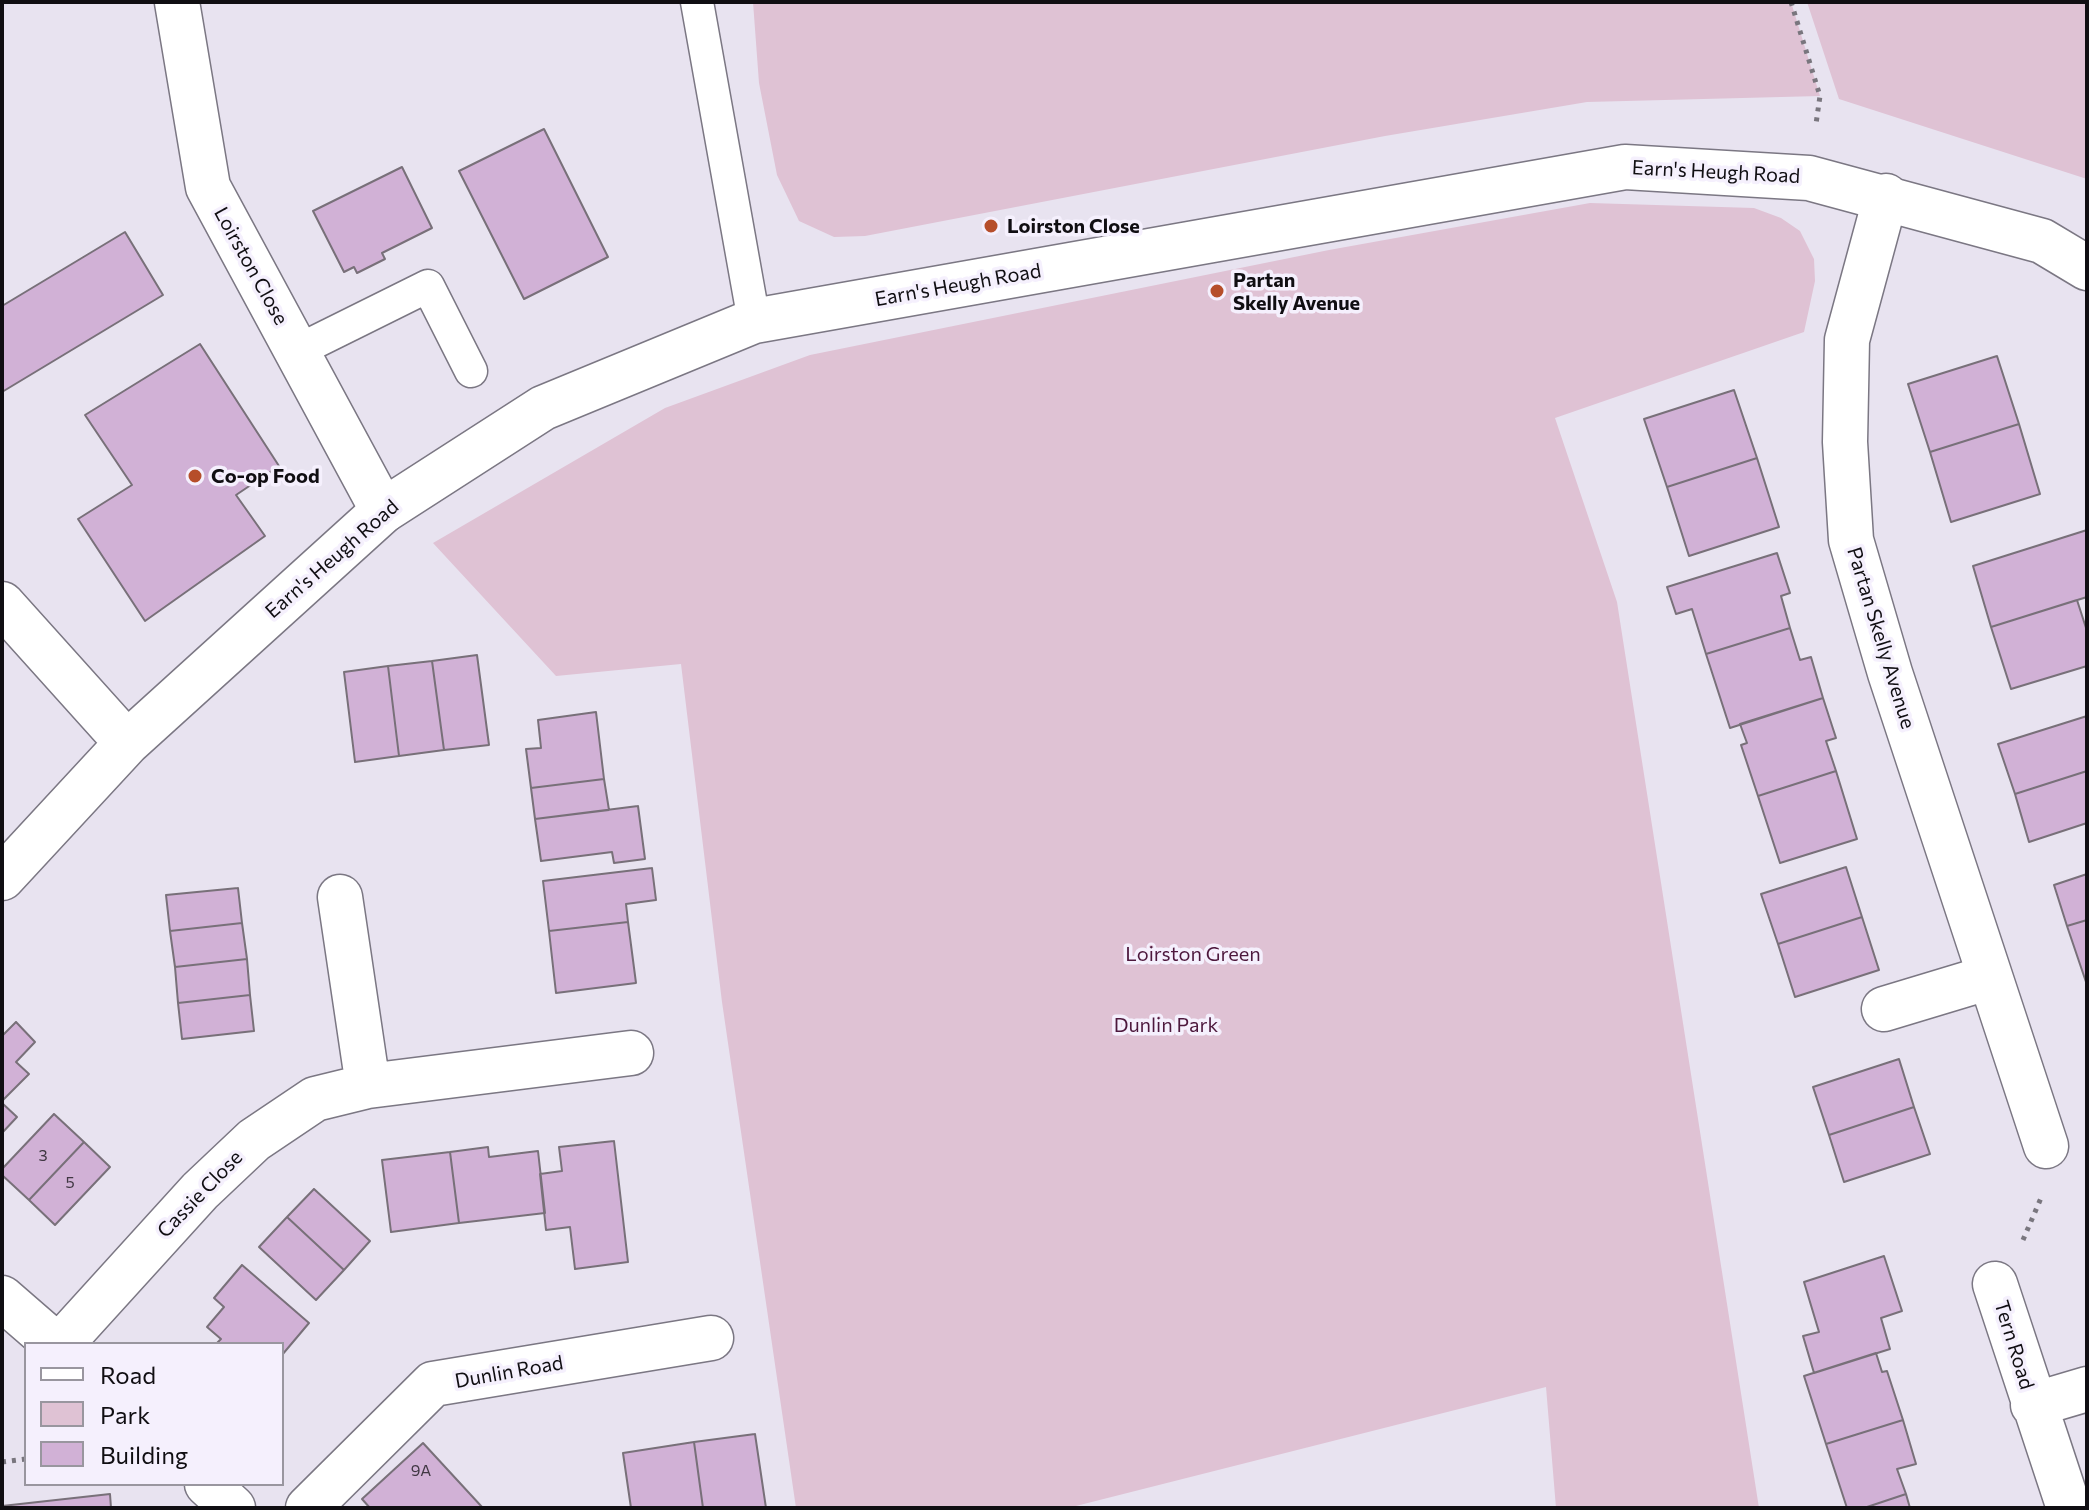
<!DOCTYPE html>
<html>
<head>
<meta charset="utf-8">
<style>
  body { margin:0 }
  #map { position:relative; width:2089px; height:1510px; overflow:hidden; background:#e8e3f0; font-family:Commissioner,sans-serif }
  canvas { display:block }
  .frame { position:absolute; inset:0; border:4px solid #100e12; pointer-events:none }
  .legend { position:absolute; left:24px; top:1342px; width:260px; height:144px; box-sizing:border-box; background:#f5f0fd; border:2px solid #99969f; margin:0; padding:10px 14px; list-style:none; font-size:24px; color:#100e12 }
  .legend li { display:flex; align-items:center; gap:16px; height:40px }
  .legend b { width:40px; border:2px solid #99969f }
</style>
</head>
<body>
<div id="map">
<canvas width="2089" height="1510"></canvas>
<div class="frame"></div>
<ul class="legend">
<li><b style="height:10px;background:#fff"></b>Road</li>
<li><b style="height:22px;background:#dfc2d4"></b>Park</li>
<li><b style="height:22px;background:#d1b1d6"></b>Building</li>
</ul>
</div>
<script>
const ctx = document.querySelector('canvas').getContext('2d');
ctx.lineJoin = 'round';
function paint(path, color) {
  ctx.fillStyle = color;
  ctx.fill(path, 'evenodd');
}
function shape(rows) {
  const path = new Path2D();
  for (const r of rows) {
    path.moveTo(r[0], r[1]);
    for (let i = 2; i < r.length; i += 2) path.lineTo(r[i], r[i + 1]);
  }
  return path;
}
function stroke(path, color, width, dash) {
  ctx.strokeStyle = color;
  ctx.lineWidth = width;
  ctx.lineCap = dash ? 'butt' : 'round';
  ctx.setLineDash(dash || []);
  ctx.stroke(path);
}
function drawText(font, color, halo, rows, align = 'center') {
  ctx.font = font + ' Commissioner,sans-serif';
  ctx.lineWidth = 7;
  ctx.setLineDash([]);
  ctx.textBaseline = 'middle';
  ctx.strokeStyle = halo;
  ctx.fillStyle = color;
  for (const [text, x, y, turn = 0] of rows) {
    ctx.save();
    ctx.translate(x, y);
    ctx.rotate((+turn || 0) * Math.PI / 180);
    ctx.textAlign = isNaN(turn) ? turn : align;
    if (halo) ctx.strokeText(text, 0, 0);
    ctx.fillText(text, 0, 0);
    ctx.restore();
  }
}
paint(shape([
  [753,2,1791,2,1820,96,1587,102,1385,136,865,236,834,237,799,221,777,175,759,83],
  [1807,2,2087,2,2087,179,1839,99],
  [1590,203,1754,208,1781,218,1800,231,1814,259,1815,281,1804,332,1555,418,1617,602,1759,1508,1556,1508,1546,1387,1068,1508,796,1508,722,1002,681,664,556,676,433,543,665,408,810,355,1329,250]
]), '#dfc2d4');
const building = shape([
  [544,129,608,257,524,299,459,171,544,129],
  [402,167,432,228,382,253,385,259,357,273,354,267,344,272,313,211,402,167],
  [125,232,163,295,2,392,2,306,125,232],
  [200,344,279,466,236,495,265,536,145,621,78,519,132,485,85,415,200,344],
  [1997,356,2019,424,1930,452,1908,384,1997,356],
  [1734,390,1757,458,1667,487,1644,419,1734,390],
  [2019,424,2040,494,1951,522,1930,452,2019,424],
  [1757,458,1779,527,1689,556,1667,487,1757,458],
  [2087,530,2087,597,1991,627,1973,566,2087,530],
  [1777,553,1790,593,1781,596,1790,628,1706,654,1692,609,1676,614,1667,587,1777,553],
  [2077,600,2087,631,2087,666,2011,689,1991,627,2077,600],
  [1790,628,1800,660,1811,657,1823,698,1730,728,1706,654,1790,628],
  [477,655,489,745,444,750,432,661,477,655],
  [432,661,444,750,399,756,388,666,432,661],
  [388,666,399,756,355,762,344,672,388,666],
  [1823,698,1836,738,1826,741,1836,771,1758,796,1741,745,1747,743,1740,724,1823,698],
  [596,712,604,779,531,788,526,749,541,748,538,720,596,712],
  [2087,716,2087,771,2015,794,1998,744,2087,716],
  [1836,771,1857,839,1780,863,1758,796,1836,771],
  [2087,771,2087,823,2029,842,2015,794,2087,771],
  [604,779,609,810,535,819,531,788,604,779],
  [638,806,645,859,614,863,612,852,541,861,535,819,638,806],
  [1846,867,1862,917,1778,944,1761,894,1846,867],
  [652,868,656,900,626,904,628,922,549,931,543,881,652,868],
  [2087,874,2087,920,2067,926,2054,885,2087,874],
  [238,888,242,923,170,931,166,895,238,888],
  [1862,917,1879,970,1795,997,1778,944,1862,917],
  [2087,920,2087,982,2086,982,2067,926,2087,920],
  [628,922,636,983,556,993,549,931,628,922],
  [242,923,247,959,175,967,170,931,242,923],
  [247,959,250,995,178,1003,175,967,247,959],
  [250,995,254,1031,182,1039,178,1003,250,995],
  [16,1022,35,1042,16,1062,29,1074,2,1101,2,1036,16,1022],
  [1899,1059,1914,1107,1829,1135,1813,1087,1899,1059],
  [2,1103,17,1117,2,1133,2,1103],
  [1914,1107,1930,1154,1844,1182,1829,1135,1914,1107],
  [54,1114,84,1142,29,1200,2,1175,2,1169,54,1114],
  [614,1141,628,1262,575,1269,570,1227,546,1230,540,1174,562,1171,559,1147,614,1141],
  [84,1142,110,1167,55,1225,29,1200,84,1142],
  [488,1147,489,1157,538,1151,545,1213,459,1223,450,1152,488,1147],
  [450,1152,459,1223,391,1232,382,1160,450,1152],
  [314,1189,370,1241,344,1270,287,1217,314,1189],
  [287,1217,344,1270,316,1300,259,1247,287,1217],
  [1884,1256,1902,1311,1881,1318,1890,1349,1814,1373,1803,1336,1819,1332,1804,1282,1884,1256],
  [242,1265,309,1323,282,1355,282,1344,216,1344,221,1339,207,1327,224,1307,214,1298,242,1265],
  [1876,1353,1882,1372,1887,1371,1903,1420,1826,1444,1804,1376,1876,1353],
  [1903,1420,1916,1464,1897,1469,1906,1494,1864,1508,1847,1508,1826,1444,1903,1420],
  [755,1434,766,1508,703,1508,694,1442,755,1434],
  [694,1442,703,1508,631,1508,623,1453,694,1442],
  [423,1443,482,1507,481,1508,370,1508,362,1499,423,1443],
  [110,1494,111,1508,2,1508,2,1506,110,1494],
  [1906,1494,1910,1508,1864,1508,1906,1494]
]);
paint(building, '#d1b1d6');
stroke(building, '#787079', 2);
const service = shape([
  [697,2,754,321],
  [297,351,428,286,471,371]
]);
const minor = shape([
  [177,2,208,187,383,511],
  [1886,196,1847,340,1845,442,1851,540,1890,673,2046,1146],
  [340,897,368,1086],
  [1884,1009,1990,977],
  [1995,1284,2069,1508],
  [2,1298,55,1344],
  [61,1344,200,1191,254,1140,315,1099,368,1086,631,1053],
  [2033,1405,2087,1389],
  [207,1484,233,1508],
  [308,1508,433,1384,711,1338]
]);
const tertiary = shape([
  [2,604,127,743],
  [2,878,127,743,383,511,543,408,754,321,1625,167,1809,178,2042,241,2087,268]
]);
stroke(service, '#7b7783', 35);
stroke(minor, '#7b7783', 47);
stroke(tertiary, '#7b7783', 47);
stroke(shape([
  [1791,2,1820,96,1816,124],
  [2023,1240,2041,1198],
  [2,1462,26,1459]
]), '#79767e', 5, [4, 6]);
stroke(service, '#fff', 32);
stroke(minor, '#fff', 44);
stroke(tertiary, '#fff', 44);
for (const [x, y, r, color] of [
  [991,226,8,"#b64e2a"],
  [1217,291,8,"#b64e2a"],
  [195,476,8,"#b64e2a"]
]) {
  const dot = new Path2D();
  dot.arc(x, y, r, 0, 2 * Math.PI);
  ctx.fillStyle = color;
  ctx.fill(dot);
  stroke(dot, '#f5f0fd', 3);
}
drawText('16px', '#403743', null, [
  ["3",43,1156],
  ["5",70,1183],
  ["9A",421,1471]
]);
drawText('20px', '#100e12', '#f5f0fd', [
  ["Earn's Heugh Road",1716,172,3],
  ["Loirston Close",251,266,61],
  ["Earn's Heugh Road",958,285,-10],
  ["Earn's Heugh Road",332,559,-41],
  ["Partan Skelly Avenue",1881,638,73],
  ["Cassie Close",200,1194,-46],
  ["Tern Road",2014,1345,73],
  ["Dunlin Road",509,1372,-10]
]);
drawText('bold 20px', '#100e12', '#f5f0fd', [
  ["Loirston Close",1007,226],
  ["Partan",1233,280],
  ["Skelly Avenue",1233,303],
  ["Co-op Food",211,476]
], 'left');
drawText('20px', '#4d183d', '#f5f0fd', [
  ["Loirston Green",1193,954],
  ["Dunlin Park",1166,1025]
]);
</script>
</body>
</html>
